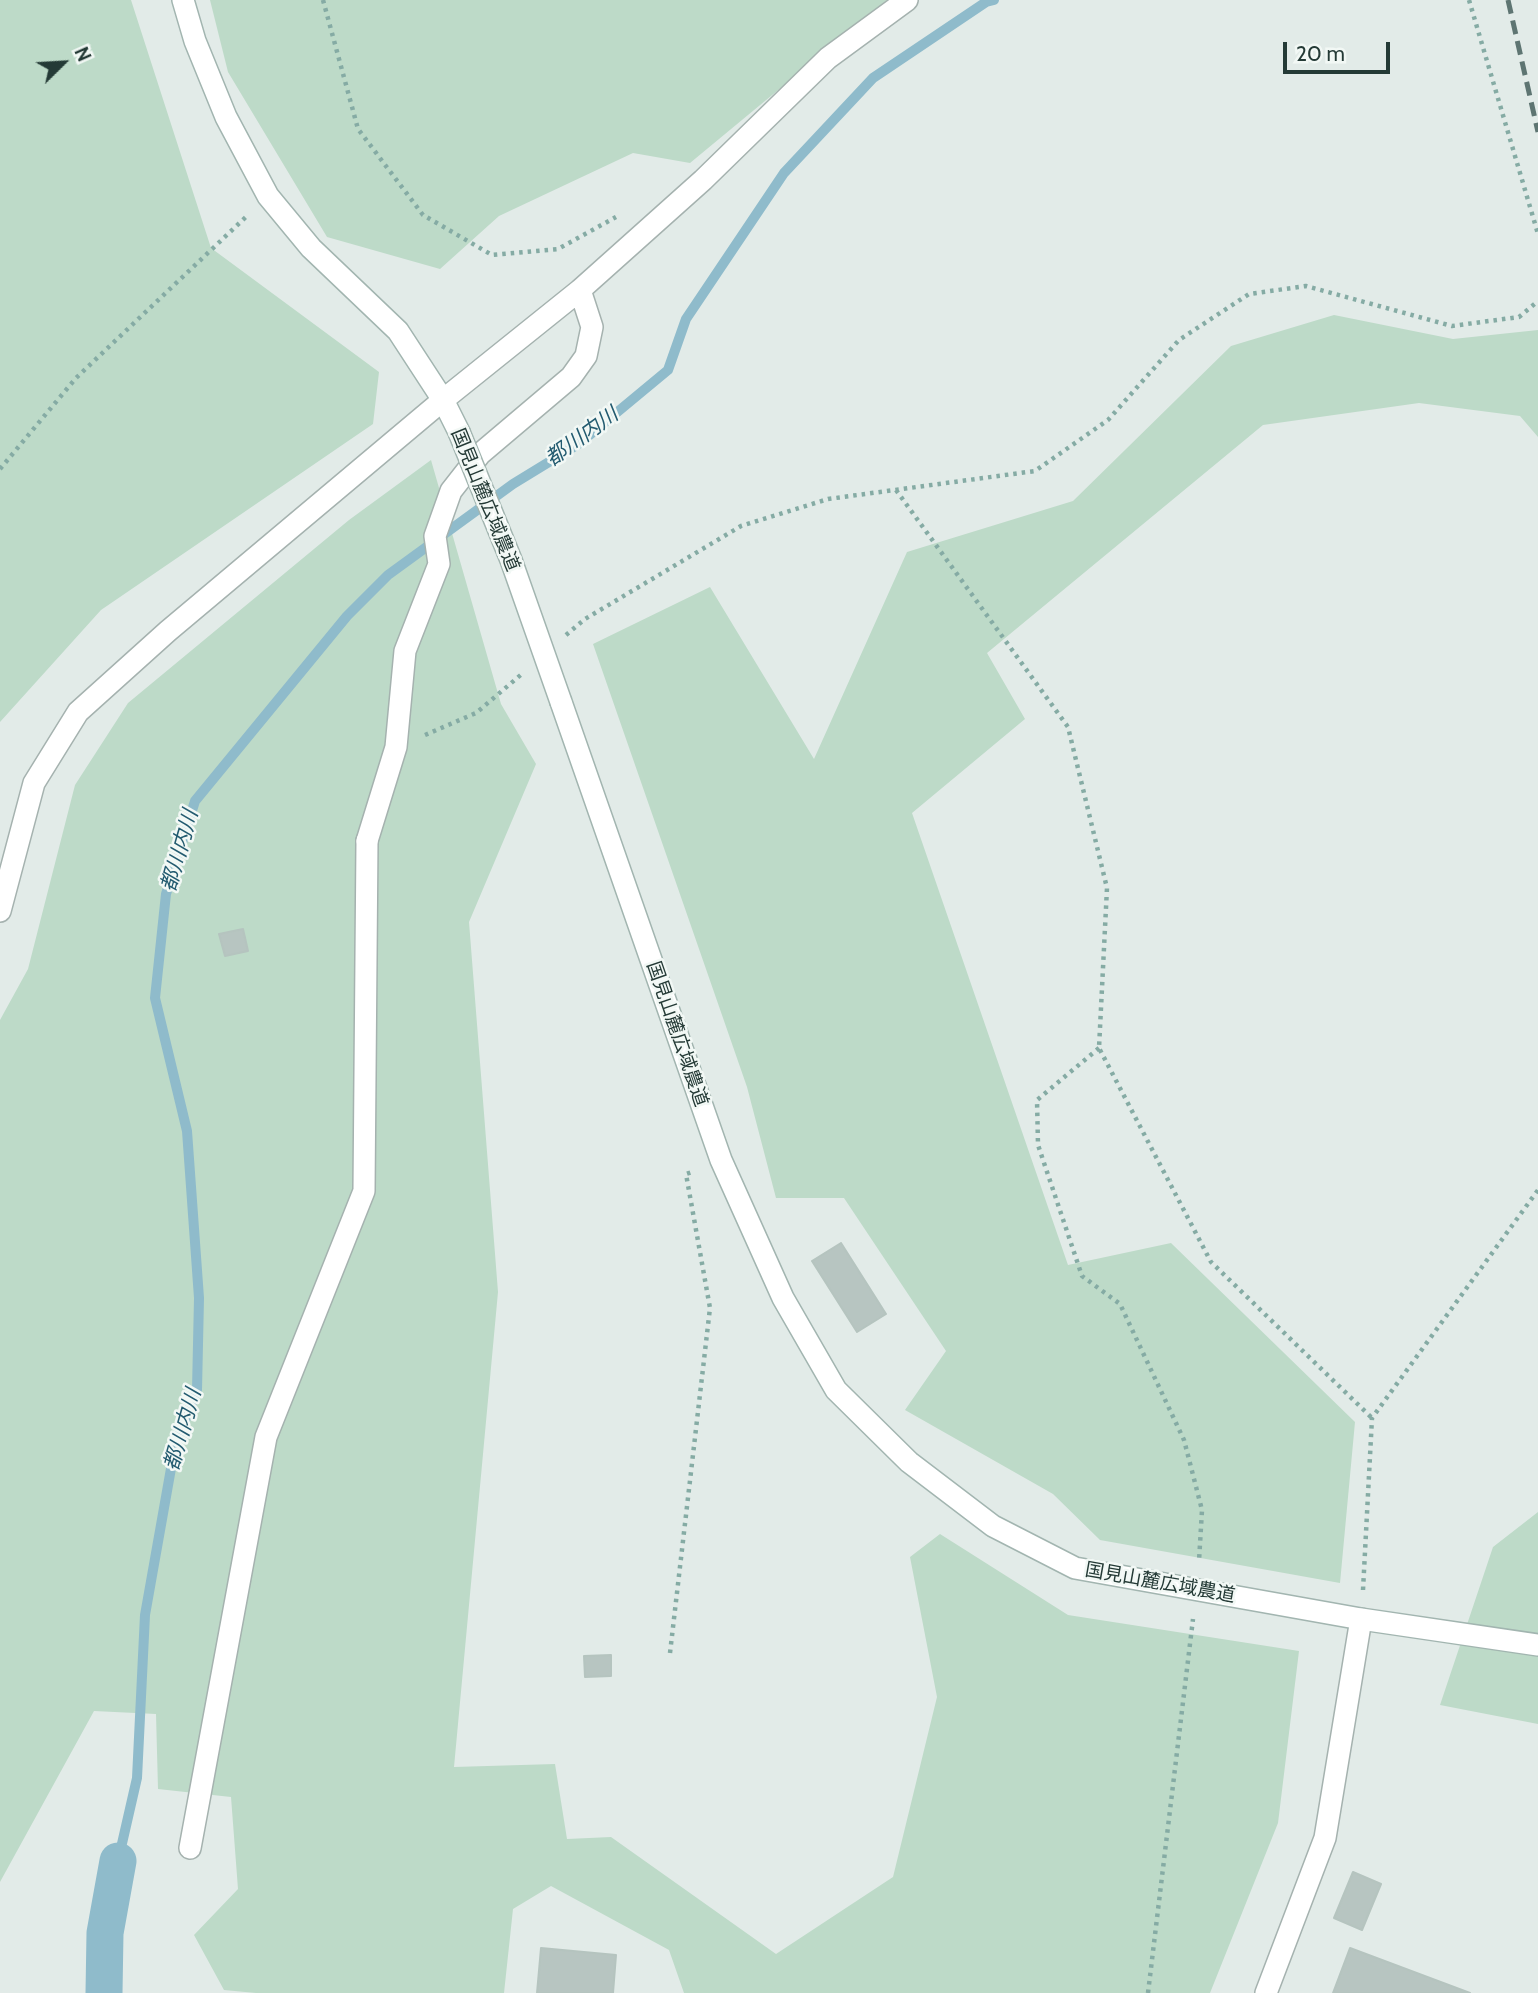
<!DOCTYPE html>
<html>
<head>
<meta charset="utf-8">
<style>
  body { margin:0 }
  #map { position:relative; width:1538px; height:1993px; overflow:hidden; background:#e2ebe8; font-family:Cabin,sans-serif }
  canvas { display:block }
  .north { position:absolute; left:28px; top:28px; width:70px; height:70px; -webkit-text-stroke:5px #f2f8f5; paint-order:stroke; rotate:66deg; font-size:19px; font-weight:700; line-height:28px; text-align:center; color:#243a36 }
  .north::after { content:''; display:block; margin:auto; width:24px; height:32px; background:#243a36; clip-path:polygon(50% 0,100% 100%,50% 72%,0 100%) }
  .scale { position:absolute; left:1283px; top:42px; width:107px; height:32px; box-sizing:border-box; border:4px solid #243a36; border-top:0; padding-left:9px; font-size:21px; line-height:24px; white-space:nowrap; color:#243a36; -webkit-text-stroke:5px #f2f8f5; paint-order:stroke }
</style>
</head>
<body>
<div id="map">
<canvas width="1538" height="1993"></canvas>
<div class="north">N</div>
<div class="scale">20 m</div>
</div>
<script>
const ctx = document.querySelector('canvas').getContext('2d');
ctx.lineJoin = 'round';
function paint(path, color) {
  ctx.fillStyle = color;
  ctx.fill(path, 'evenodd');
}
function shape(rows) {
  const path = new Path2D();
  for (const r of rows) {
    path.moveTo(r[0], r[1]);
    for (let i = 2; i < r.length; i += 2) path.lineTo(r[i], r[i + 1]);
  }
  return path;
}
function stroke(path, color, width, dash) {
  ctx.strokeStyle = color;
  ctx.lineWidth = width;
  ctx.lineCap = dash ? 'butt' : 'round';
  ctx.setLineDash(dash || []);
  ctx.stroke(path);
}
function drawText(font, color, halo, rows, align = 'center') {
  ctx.font = font + ' Cabin,"Noto Sans JP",sans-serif';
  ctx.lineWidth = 5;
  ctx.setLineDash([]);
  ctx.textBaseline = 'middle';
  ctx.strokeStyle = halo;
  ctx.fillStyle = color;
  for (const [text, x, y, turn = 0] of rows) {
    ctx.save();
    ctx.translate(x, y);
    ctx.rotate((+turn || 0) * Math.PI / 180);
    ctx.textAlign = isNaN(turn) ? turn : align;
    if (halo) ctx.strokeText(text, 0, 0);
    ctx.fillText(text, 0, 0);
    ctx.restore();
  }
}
paint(shape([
  [0,0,131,0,211,248,379,372,373,424,101,610,0,722],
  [210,0,887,0,690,163,633,153,499,216,440,269,327,237,228,72],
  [1334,315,1453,339,1538,330,1538,437,1520,416,1419,403,1263,425,987,653,1025,719,912,813,1068,1265,1171,1243,1355,1422,1340,1583,1100,1540,1053,1494,905,1410,946,1351,844,1198,776,1198,747,1087,593,644,710,587,814,759,907,552,1073,501,1231,346],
  [431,460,501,704,536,764,469,922,498,1292,454,1767,555,1764,567,1839,611,1837,776,1954,893,1877,937,1697,910,1557,940,1534,1068,1615,1299,1651,1278,1823,1210,1993,684,1993,669,1950,551,1886,513,1909,504,1993,256,1993,224,1990,194,1935,238,1889,231,1797,158,1789,156,1714,94,1711,0,1882,0,1020,28,969,75,785,128,703,349,520],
  [1538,1512,1538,1724,1440,1705,1493,1547]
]), '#bddac8');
stroke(shape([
  [118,1861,137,1778,145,1615,175,1446,197,1390,199,1298,187,1131,155,998,166,894,195,801,347,616,388,575,513,484,580,443,668,370,686,319,784,173,873,78,986,2,994,0]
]), '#8fbbcb', 10);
stroke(shape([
  [104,1993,105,1933,118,1861]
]), '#8fbbcb', 37);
const building = shape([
  [243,929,248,951,225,956,219,934,243,929],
  [841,1243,886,1314,857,1332,812,1261,841,1243],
  [611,1655,611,1676,585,1677,584,1656,611,1655],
  [1353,1872,1381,1884,1362,1930,1334,1918,1353,1872],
  [541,1948,616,1955,613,1993,537,1993,541,1948],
  [1350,1948,1470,1993,1333,1993,1350,1948]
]);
paint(building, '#b7c5c1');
stroke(building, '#b5c4bf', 2);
const lane = shape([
  [190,1848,266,1437,364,1191,367,841],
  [1266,1993,1325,1838,1361,1619]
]);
const street = shape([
  [367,841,396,747,405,651,439,564,435,536,451,491,480,454,571,377,586,356,592,327,580,290],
  [0,911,34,783,78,712,168,631,443,400,580,290,703,180,828,58,907,0]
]);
const secondary = shape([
  [183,0,195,41,226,117,268,196,311,248,398,331,443,400,459,432],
  [561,702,721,1160,783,1298,836,1390,909,1462,993,1526,1075,1568,1361,1619,1538,1645]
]);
stroke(lane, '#a5b2af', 24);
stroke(street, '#a5b2af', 24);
stroke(secondary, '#a2b5b0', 24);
stroke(shape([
  [323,0,358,129,423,215,492,255,558,249,616,217],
  [1469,0,1538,234],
  [0,469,76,378,249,214],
  [896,490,1068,727,1107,888,1099,1048,1211,1262,1372,1418],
  [566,635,585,619,741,526,828,499,1035,471,1108,420,1179,340,1249,294,1306,286,1452,326,1519,317,1538,301],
  [425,735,476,713,523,673],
  [1099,1048,1037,1100,1038,1145,1082,1276,1120,1304,1184,1440,1202,1510,1199,1561],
  [1363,1590,1372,1418,1538,1190],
  [670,1653,710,1308,686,1174,695,1171],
  [1148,1993,1193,1619]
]), '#85aba4', 4.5, [3.5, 5]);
stroke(lane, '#fff', 21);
stroke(street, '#fff', 21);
stroke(secondary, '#fff', 21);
stroke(shape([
  [1508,0,1538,132]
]), '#5e7572', 5, [14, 7]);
const secondaryBridge = shape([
  [459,432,511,560,561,702]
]);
stroke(secondaryBridge, '#a2b5b0', 24, []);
stroke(secondaryBridge, '#fff', 21);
drawText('19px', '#243a36', '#f2f8f5', [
  ["国見山麓広域農道",485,500,68],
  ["国見山麓広域農道",677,1034,71],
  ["国見山麓広域農道",1160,1583,10]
]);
drawText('italic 21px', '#235b70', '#f2f8f5', [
  ["都川内川",582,437,-36],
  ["都川内川",180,851,-74],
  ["都川内川",183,1430,-74]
]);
</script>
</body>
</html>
